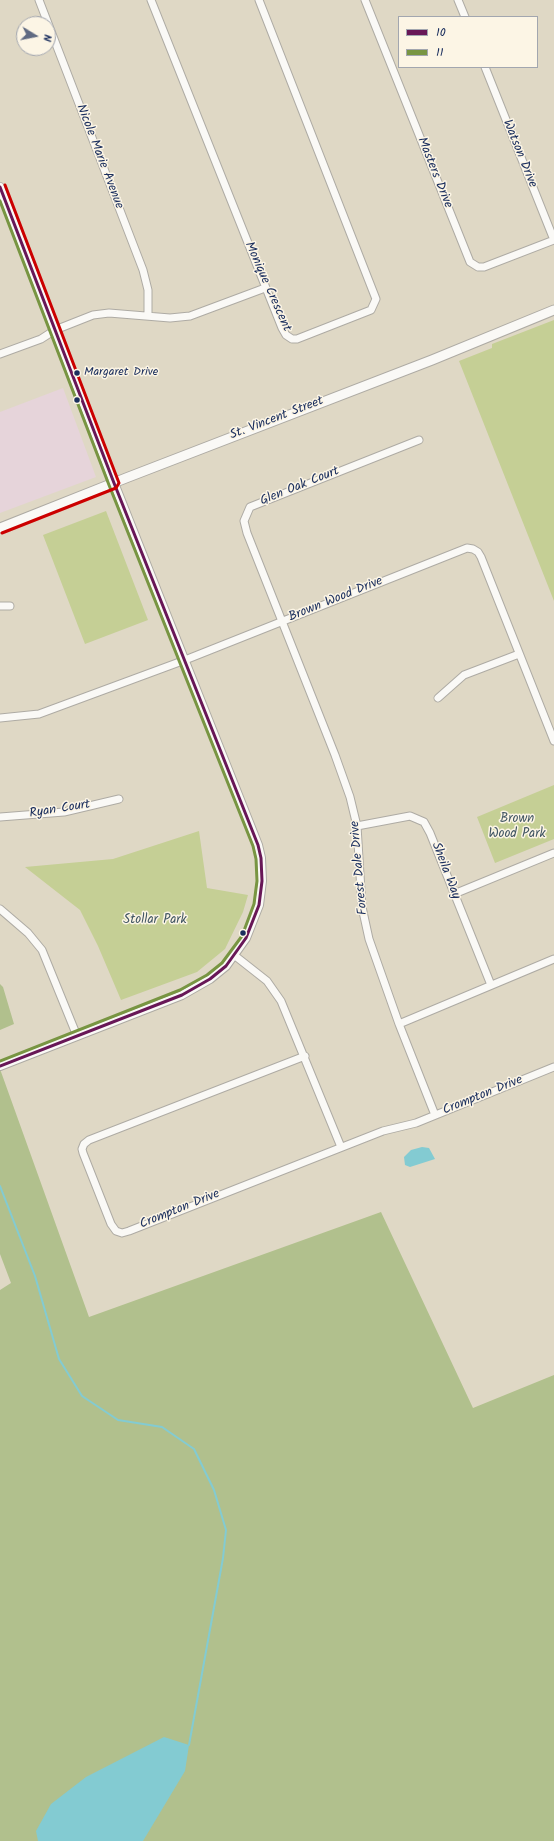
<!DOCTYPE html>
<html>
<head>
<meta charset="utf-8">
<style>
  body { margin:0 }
  #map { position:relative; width:554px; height:1841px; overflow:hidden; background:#dfd8c5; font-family:Kalam,sans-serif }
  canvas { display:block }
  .legend { position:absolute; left:398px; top:16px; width:140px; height:52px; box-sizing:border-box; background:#fcf5e5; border:1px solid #a2a6af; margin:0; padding:5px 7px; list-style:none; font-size:12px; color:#1b2f5e }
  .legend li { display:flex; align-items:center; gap:8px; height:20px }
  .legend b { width:20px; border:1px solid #a2a6af }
  .north { position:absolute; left:16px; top:16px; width:40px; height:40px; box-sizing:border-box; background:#fcf5e5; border:1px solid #a2a6af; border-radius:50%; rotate:100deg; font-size:11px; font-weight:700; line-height:16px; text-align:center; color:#1b2f5e }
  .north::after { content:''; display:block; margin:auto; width:14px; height:18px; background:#606a82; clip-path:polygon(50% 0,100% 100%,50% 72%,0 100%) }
</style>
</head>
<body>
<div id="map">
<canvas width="554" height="1841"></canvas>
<ul class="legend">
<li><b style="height:5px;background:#681757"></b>10</li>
<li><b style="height:5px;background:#789542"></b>11</li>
</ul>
<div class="north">N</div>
</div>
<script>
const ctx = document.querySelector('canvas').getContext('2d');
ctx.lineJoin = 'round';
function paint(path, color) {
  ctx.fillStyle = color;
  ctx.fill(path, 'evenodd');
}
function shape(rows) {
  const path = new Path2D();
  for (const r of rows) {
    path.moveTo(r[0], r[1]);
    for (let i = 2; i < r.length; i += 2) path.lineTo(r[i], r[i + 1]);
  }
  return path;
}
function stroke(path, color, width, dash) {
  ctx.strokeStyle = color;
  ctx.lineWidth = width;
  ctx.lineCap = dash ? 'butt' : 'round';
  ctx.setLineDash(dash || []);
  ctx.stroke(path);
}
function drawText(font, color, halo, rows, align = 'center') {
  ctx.font = font + ' Kalam,sans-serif';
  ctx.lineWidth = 3;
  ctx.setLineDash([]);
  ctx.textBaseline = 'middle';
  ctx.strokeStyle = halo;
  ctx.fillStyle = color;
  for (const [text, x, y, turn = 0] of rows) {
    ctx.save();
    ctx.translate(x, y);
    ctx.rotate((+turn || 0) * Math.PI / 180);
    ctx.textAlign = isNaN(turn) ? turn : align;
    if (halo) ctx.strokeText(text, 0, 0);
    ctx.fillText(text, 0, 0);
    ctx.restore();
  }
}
paint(shape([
  [63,388,96,477,0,513,0,412]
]), '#e6d4da');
paint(shape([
  [554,320,554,601,459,361,492,348,492,344],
  [106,511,148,620,85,644,43,535],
  [554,785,554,839,495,863,477,817],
  [199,831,207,888,248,895,243,912,225,949,197,972,121,1000,98,946,80,910,25,867,113,859]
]), '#c5cf95');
paint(shape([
  [0,984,3,987,14,1024,0,1030],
  [0,1069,89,1317,381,1212,473,1408,554,1375,554,1841,0,1841,0,1290,11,1283,0,1254]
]), '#b1c08d');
paint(shape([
  [422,1147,429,1148,435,1159,410,1167,405,1165,404,1157,411,1150],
  [164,1737,189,1745,185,1771,143,1841,38,1841,36,1831,51,1804,86,1777]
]), '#83cbd2');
stroke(shape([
  [0,1186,35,1276,59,1359,82,1396,118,1420,162,1427,194,1449,214,1490,226,1530,223,1558,189,1745]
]), '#83cbd2', 2);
const minor = shape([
  [39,0,143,270,148,290,148,316],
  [151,0,282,328,286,335,292,339,297,339,371,310,376,299,259,0],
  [365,0,470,262,478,267,484,267,554,240],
  [458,0,465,17],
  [485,67,554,240],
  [0,354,41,339,55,330,93,315,109,313,170,318,190,316,265,288],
  [419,440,250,507,244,521,247,533,335,755,350,797,357,826,362,907,369,939,399,1024,435,1115],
  [0,606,10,606],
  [438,698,464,675,519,654],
  [0,718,39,714,185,660,467,548,473,549,478,552,481,557,554,741],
  [0,817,64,812,119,799],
  [357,826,410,816,424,822,430,833,491,985],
  [454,894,554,853],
  [0,909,28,933,42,950,77,1036],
  [234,955,267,981,281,1001,341,1147],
  [399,1024,554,959],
  [305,1056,89,1140,84,1144,82,1149,83,1153,111,1224,116,1231,122,1233,129,1231,383,1131,416,1123,554,1067]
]);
const tertiary = shape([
  [0,187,114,483,258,845,261,858,262,881,259,905,246,938,226,966,210,979,182,995,0,1066]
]);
const secondary = shape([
  [0,528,126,478,432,360,554,310]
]);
stroke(minor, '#aeaba4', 9);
stroke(tertiary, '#aeaba4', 10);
stroke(secondary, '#aeaba4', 11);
stroke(minor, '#faf9f6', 7);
stroke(tertiary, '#faf9f6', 8);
stroke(secondary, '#faf9f6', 9);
stroke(shape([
  [0,187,114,483,258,845,261,858,262,881,259,905,246,938,226,966,210,979,182,995,0,1066]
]), '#681757', 3);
stroke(shape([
  [0,201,109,485,253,846,256,859,257,881,254,904,242,936,222,963,207,975,180,990,0,1061]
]), '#789542', 3);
stroke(shape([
  [2,533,116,488,119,483,5,185]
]), '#c00', 3);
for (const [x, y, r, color] of [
  [77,373,3.5,"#1b2f5e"],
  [77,400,3.5,"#1b2f5e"],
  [243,933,3.5,"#1b2f5e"]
]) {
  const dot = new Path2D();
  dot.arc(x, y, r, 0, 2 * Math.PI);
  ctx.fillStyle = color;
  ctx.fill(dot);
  stroke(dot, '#fcf5e5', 1.5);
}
drawText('12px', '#1b2f5e', '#fcf5e5', [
  ["Margaret Drive",84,373]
], 'left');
drawText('13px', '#1b2f5e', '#fcf5e5', [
  ["Watson Drive",519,154,68],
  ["Nicole Marie Avenue",99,157,69],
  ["Masters Drive",434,173,68],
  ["Monique Crescent",267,287,66],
  ["St. Vincent Street",277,419,-21],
  ["Glen Oak Court",300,487,-22],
  ["Brown Wood Drive",336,600,-22],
  ["Ryan Court",60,810,-9],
  ["Forest Dale Drive",360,868,-95],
  ["Sheila Way",445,871,69],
  ["Crompton Drive",483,1096,-22],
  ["Crompton Drive",180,1210,-22]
]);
drawText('13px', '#405562', '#fcf5e5', [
  ["Brown",517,820],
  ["Wood Park",517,835],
  ["Stollar Park",155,921]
]);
</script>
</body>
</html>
